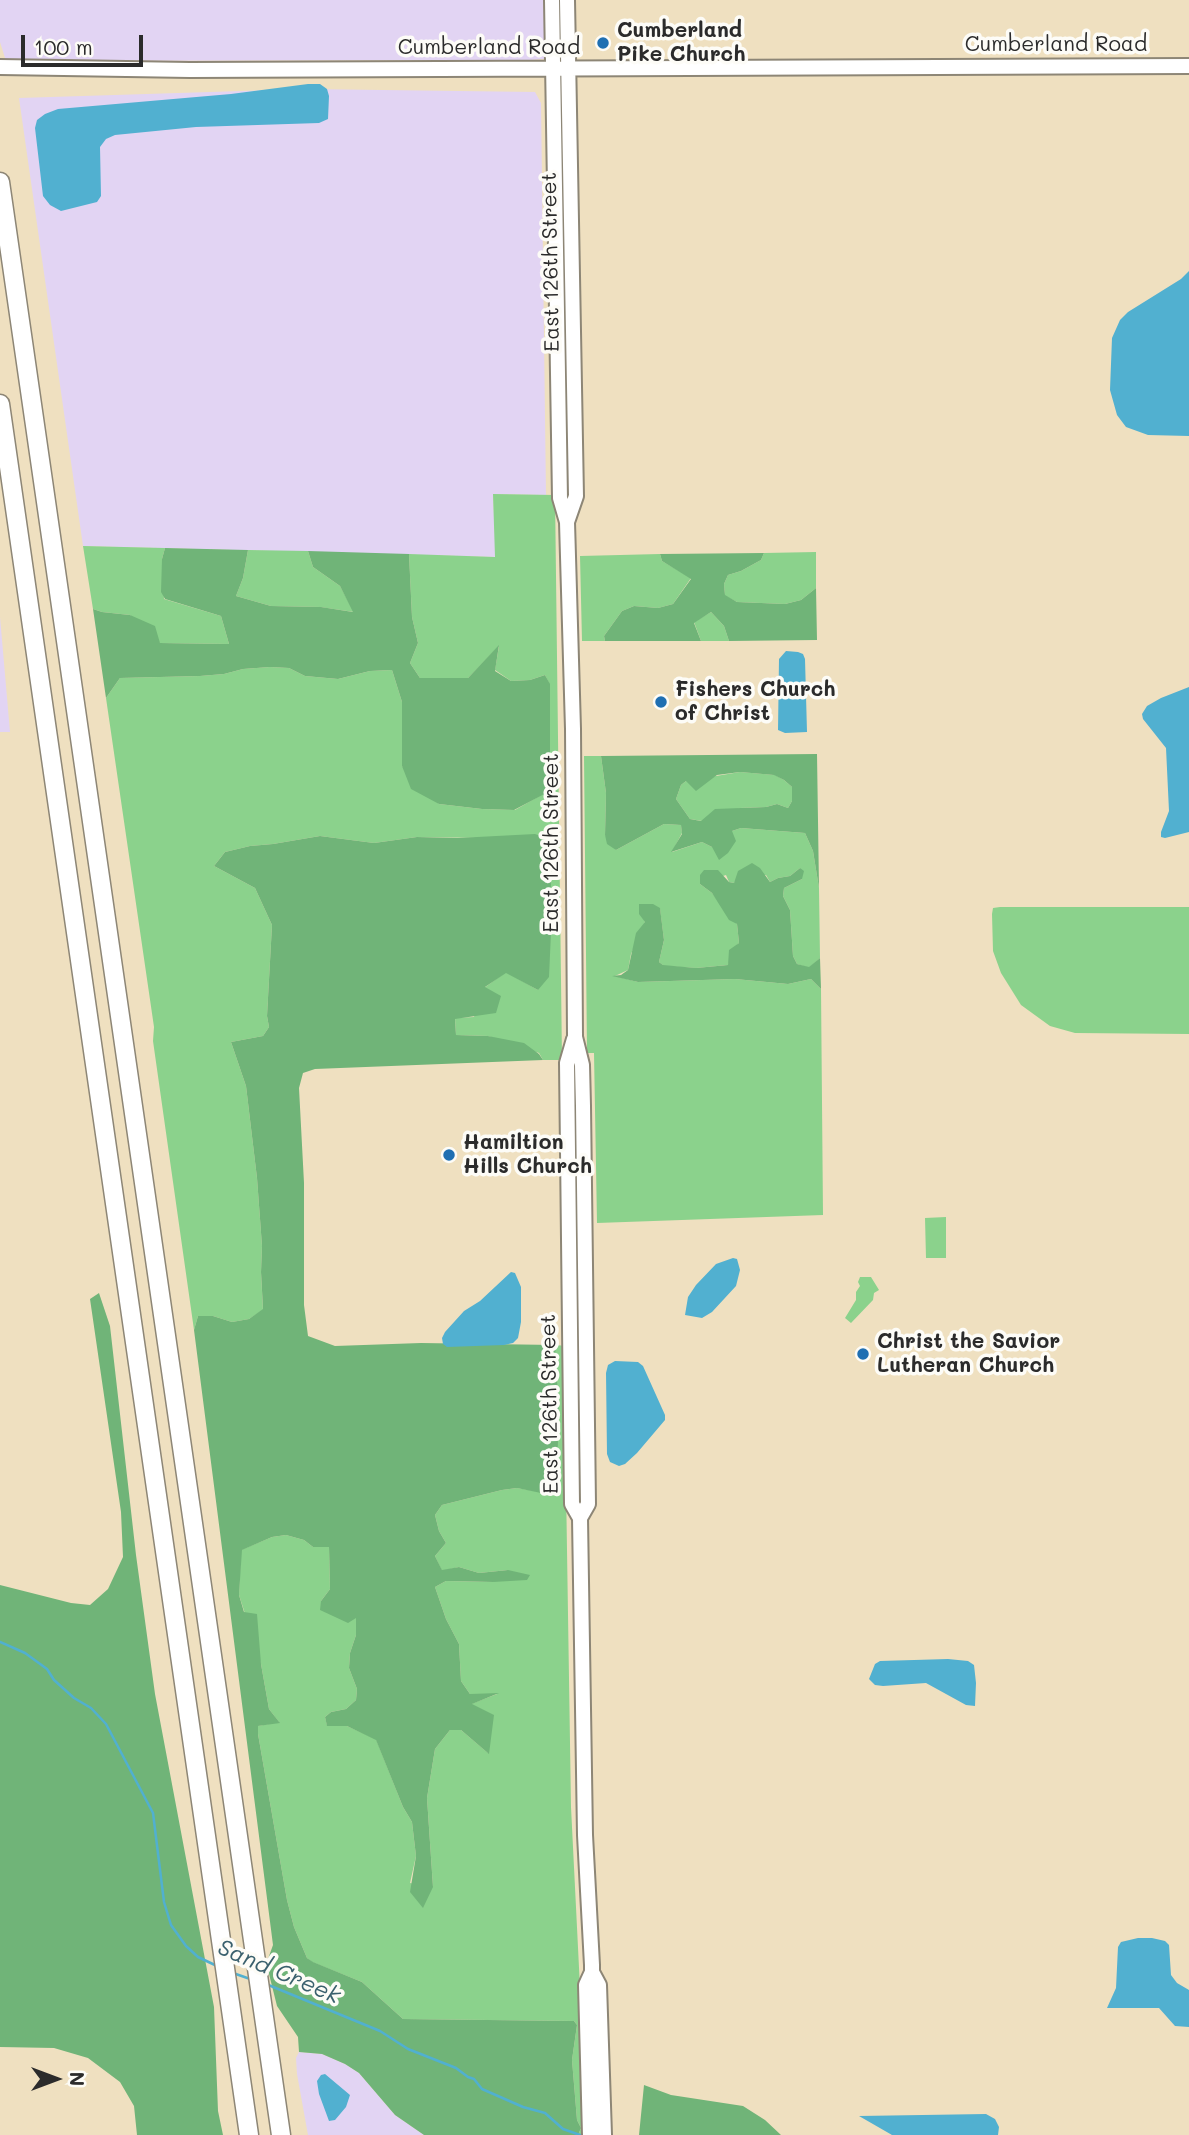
<!DOCTYPE html>
<html>
<head>
<meta charset="utf-8">
<style>
  body { margin:0 }
  #map { position:relative; width:1189px; height:2135px; overflow:hidden; background:#efe0c0; font-family:Mali,sans-serif }
  canvas { display:block }
  .north { position:absolute; left:21px; top:2044px; width:70px; height:70px; -webkit-text-stroke:5px #fdfcf7; paint-order:stroke; rotate:90deg; font-size:19px; font-weight:700; line-height:28px; text-align:center; color:#2b2b2b }
  .north::after { content:''; display:block; margin:auto; width:24px; height:32px; background:#2b2b2b; clip-path:polygon(50% 0,100% 100%,50% 72%,0 100%) }
  .scale { position:absolute; left:21px; top:35px; width:122px; height:32px; box-sizing:border-box; border:4px solid #2b2b2b; border-top:0; padding-left:9px; font-size:21px; line-height:24px; white-space:nowrap; color:#2b2b2b; -webkit-text-stroke:5px #fdfcf7; paint-order:stroke }
</style>
</head>
<body>
<div id="map">
<canvas width="1189" height="2135"></canvas>
<div class="north">N</div>
<div class="scale">100 m</div>
</div>
<script>
const ctx = document.querySelector('canvas').getContext('2d');
ctx.lineJoin = 'round';
function paint(path, color) {
  ctx.fillStyle = color;
  ctx.fill(path, 'evenodd');
}
function shape(rows) {
  const path = new Path2D();
  for (const r of rows) {
    path.moveTo(r[0], r[1]);
    for (let i = 2; i < r.length; i += 2) path.lineTo(r[i], r[i + 1]);
  }
  return path;
}
function stroke(path, color, width, dash) {
  ctx.strokeStyle = color;
  ctx.lineWidth = width;
  ctx.lineCap = dash ? 'butt' : 'round';
  ctx.setLineDash(dash || []);
  ctx.stroke(path);
}
function drawText(font, color, halo, rows, align = 'center') {
  ctx.font = font + ' Mali,sans-serif';
  ctx.lineWidth = 7;
  ctx.setLineDash([]);
  ctx.textBaseline = 'middle';
  ctx.strokeStyle = halo;
  ctx.fillStyle = color;
  for (const [text, x, y, turn = 0] of rows) {
    ctx.save();
    ctx.translate(x, y);
    ctx.rotate((+turn || 0) * Math.PI / 180);
    ctx.textAlign = isNaN(turn) ? turn : align;
    if (halo) ctx.strokeText(text, 0, 0);
    ctx.fillText(text, 0, 0);
    ctx.restore();
  }
}
paint(shape([
  [0,0,548,0,549,48,544,59,530,60,6,61,0,42],
  [306,89,535,92,541,103,546,495,493,494,496,557,83,546,19,98],
  [0,617,10,732,0,732],
  [299,2052,322,2054,345,2064,359,2073,395,2115,424,2135,308,2135,297,2074,296,2058]
]), '#e2d4f3');
paint(shape([
  [493,494,555,495,562,1060,543,1060,539,1053,488,1036,456,1035,455,1018,474,1017,484,988,506,972,538,990,549,867,549,839,417,837,374,843,320,836,273,844,250,846,225,852,214,866,255,888,272,925,267,1016,269,1027,263,1036,231,1042,246,1086,257,1178,262,1246,261,1272,263,1310,249,1319,232,1322,213,1316,198,1316,194,1330,153,1041,154,1027,106,698,120,678,200,676,224,674,243,669,270,667,289,668,305,676,338,679,370,671,392,670,402,702,402,766,439,804,482,809,515,810,550,790,549,683,545,675,530,680,511,681,495,670,499,646,468,678,420,678,410,663,418,643,412,617,409,554,495,557],
  [83,546,165,548,162,559,164,599,221,616,229,644,160,643,130,615,102,612,93,609],
  [248,550,308,551,313,567,340,586,354,612,320,607,271,606,236,596,243,578],
  [816,552,816,588,801,600,785,604,737,602,725,596,724,584,728,575,741,571,761,560,764,553],
  [660,554,662,561,691,578,673,604,658,608,634,606,622,611,604,636,605,641,582,641,580,556],
  [711,612,724,626,729,641,701,641,694,622],
  [584,756,601,756,606,793,605,835,616,850,664,824,681,825,682,833,672,852,702,842,712,847,732,831,741,828,805,833,813,851,819,888,820,958,809,968,797,964,793,956,790,910,783,896,784,888,802,879,800,868,790,876,778,878,770,882,766,875,736,880,734,883,729,882,726,875,700,884,712,893,737,924,739,943,734,948,728,965,696,968,664,966,659,962,664,940,660,909,639,904,645,922,631,954,628,970,615,976,638,982,735,979,788,984,811,979,821,989,823,1215,597,1223,594,1053,587,1053],
  [740,772,775,775,784,780,792,787,792,801,788,808,777,804,766,807,740,808,702,821,690,819,676,799,681,785,686,781],
  [1000,907,1189,907,1189,1034,1075,1033,1050,1026,1021,1005,1001,973,993,951,992,914,993,908],
  [946,1217,946,1258,926,1258,925,1218],
  [860,1277,871,1277,879,1290,874,1293,873,1300,851,1323,845,1318,856,1300,856,1292,860,1286,858,1282],
  [555,1345,567,1346,564,1357,571,1807,584,2068,581,2135,578,2135,581,2128,577,2120,572,2060,577,2025,574,2021,403,2019,362,1982,312,1962,307,1958,294,1927,287,1900,258,1734,258,1726,279,1722,269,1709,261,1664,239,1595,241,1550,272,1537,286,1535,304,1540,313,1547,329,1546,330,1589,321,1601,356,1617,356,1635,350,1653,349,1668,357,1689,356,1700,346,1709,331,1712,325,1717,327,1725,347,1726,376,1739,403,1807,412,1822,416,1856,410,1883,433,1887,427,1798,435,1749,450,1730,461,1730,488,1753,471,1704,497,1694,470,1694,461,1681,459,1644,446,1619,435,1587,446,1581,493,1582,508,1570,479,1573,459,1567,442,1571,435,1556,446,1543,439,1531,435,1515,442,1505,502,1490,517,1488,541,1492,548,1476,558,1373,554,1357]
]), '#8bd28c');
paint(shape([
  [165,548,248,550,243,578,236,596,271,606,321,607,353,612,340,586,313,567,308,551,409,554,412,617,418,643,410,663,420,678,468,678,499,645,495,671,511,681,530,680,545,675,550,684,550,791,514,810,482,809,439,804,411,789,402,766,402,702,392,670,370,671,338,679,305,676,289,668,270,667,243,669,224,674,200,676,120,678,106,698,93,609,102,612,130,615,155,626,160,643,229,644,221,616,165,599,161,592,162,559],
  [764,553,761,560,741,571,728,575,724,584,725,595,737,602,785,604,801,600,816,588,817,640,729,641,724,626,711,612,694,623,701,641,605,641,604,636,622,611,634,606,658,608,673,604,691,579,662,561,660,554],
  [817,754,819,888,813,851,805,833,741,828,732,831,736,841,728,853,719,860,712,847,702,842,671,852,682,834,681,825,664,824,616,850,607,844,605,835,606,793,601,756],
  [740,772,774,775,784,780,792,787,792,801,788,808,777,804,766,807,715,809,701,821,690,819,676,799,681,785,686,781,696,791,717,775],
  [535,834,549,839,552,910,549,977,538,990,506,973,485,987,501,996,496,1013,455,1019,456,1035,488,1036,524,1043,539,1054,543,1060,315,1069,303,1073,299,1088,304,1183,304,1305,308,1336,335,1346,421,1343,555,1345,559,1413,557,1468,548,1476,541,1493,517,1488,502,1490,442,1505,435,1515,439,1531,446,1543,435,1556,442,1570,459,1567,479,1573,508,1570,530,1575,527,1580,493,1582,446,1581,435,1587,446,1619,459,1644,461,1681,470,1694,499,1693,472,1704,494,1715,489,1754,461,1730,450,1730,435,1749,427,1798,433,1887,423,1908,410,1892,416,1856,412,1822,403,1807,376,1740,347,1726,327,1726,325,1717,331,1712,346,1709,356,1700,357,1689,349,1668,350,1653,356,1635,356,1618,348,1623,320,1610,321,1601,330,1589,329,1547,313,1547,304,1540,286,1535,272,1537,242,1550,239,1595,244,1612,257,1614,261,1664,269,1709,280,1723,258,1726,258,1734,287,1900,294,1927,307,1958,313,1962,362,1982,403,2019,574,2021,577,2025,572,2060,577,2120,581,2128,578,2135,424,2135,395,2115,359,2073,345,2064,322,2054,299,2052,298,2037,277,2006,268,1970,268,1959,273,1945,194,1330,198,1316,213,1316,232,1322,249,1319,263,1309,261,1272,262,1246,257,1178,246,1086,231,1042,263,1036,269,1027,267,1016,272,925,255,888,214,866,225,852,250,846,273,844,320,836,374,843,417,837,458,838],
  [752,863,760,868,770,882,778,878,790,876,800,868,804,871,802,879,784,888,783,896,790,910,793,956,797,964,809,967,820,958,821,989,811,979,788,984,735,979,638,982,612,976,621,975,628,970,636,933,645,922,639,914,639,904,653,904,660,908,664,940,659,962,663,965,696,968,728,965,729,950,739,943,737,924,729,920,712,893,700,884,700,875,704,870,718,870,729,882,734,883,738,871],
  [99,1293,110,1326,136,1555,155,1694,214,2007,218,2111,223,2135,137,2135,134,2106,120,2082,88,2058,54,2048,0,2047,0,1585,71,1603,90,1605,108,1589,123,1557,121,1512,90,1299],
  [644,2085,671,2095,743,2106,765,2120,781,2135,639,2135]
]), '#70b478');
paint(shape([
  [308,84,320,84,327,89,329,96,328,119,319,123,196,127,115,135,106,139,100,147,101,196,97,202,61,211,50,205,43,196,35,128,37,120,45,114,58,109,231,94],
  [1189,271,1189,436,1148,435,1126,427,1117,415,1110,390,1112,338,1120,320,1128,312,1181,279],
  [786,651,798,652,803,654,805,659,807,732,785,733,778,730,779,659],
  [1189,687,1189,832,1165,838,1161,837,1161,832,1169,811,1166,748,1143,719,1142,714,1147,706,1161,698],
  [733,1258,737,1259,740,1270,736,1286,712,1312,702,1318,685,1315,688,1297,696,1285,716,1264],
  [511,1272,515,1273,521,1287,521,1322,518,1338,513,1343,504,1345,447,1347,443,1344,442,1338,445,1332,464,1311,480,1301],
  [615,1361,638,1362,643,1366,665,1415,665,1420,637,1453,625,1464,619,1466,610,1462,607,1454,606,1373,608,1365],
  [948,1659,968,1661,974,1665,976,1683,975,1706,966,1705,926,1683,883,1686,875,1685,869,1679,875,1664,880,1661],
  [1138,1938,1152,1938,1165,1941,1169,1945,1171,1975,1177,1983,1189,1990,1189,2027,1175,2026,1159,2008,1107,2008,1116,1988,1118,1947,1121,1942],
  [325,2074,350,2095,346,2107,335,2120,329,2121,319,2094,317,2081,321,2075],
  [986,2114,995,2119,999,2127,998,2135,892,2135,859,2116]
]), '#51b0d0');
stroke(shape([
  [0,1642,25,1653,47,1669,54,1680,74,1698,91,1708,106,1724,153,1813,164,1902,171,1925,186,1946,198,1957,217,1966],
  [233,1973,253,1980],
  [266,1984,380,2031,408,2049,456,2068,468,2077,474,2079,482,2089,523,2107,545,2113,563,2129,580,2135]
]), '#51b0d0', 2.5);
const secondary = shape([
  [552,0,560,498,567,522,573,729,575,1037,582,1065,583,1106,588,1504,580,1518,585,1835,592,1965,592,1972,586,1985,590,2135],
  [0,67,190,70,1189,66],
  [567,522,576,496,567,0],
  [574,1039,567,1063,572,1504,580,1518],
  [592,1972,599,1985,604,2135]
]);
const highway = shape([
  [0,182,281,2135],
  [0,404,249,2135]
]);
stroke(secondary, '#8d8676', 18);
stroke(highway, '#8d8676', 21);
stroke(secondary, '#fff', 14);
stroke(highway, '#fff', 18);
for (const [x, y, r, color] of [
  [603,43,7,"#1f6fb2"],
  [661,702,7,"#1f6fb2"],
  [449,1155,7,"#1f6fb2"],
  [863,1354,7,"#1f6fb2"]
]) {
  const dot = new Path2D();
  dot.arc(x, y, r, 0, 2 * Math.PI);
  ctx.fillStyle = color;
  ctx.fill(dot);
  stroke(dot, '#fdfcf7', 2.5);
}
drawText('bold 21px', '#2b2b2b', '#fdfcf7', [
  ["Cumberland",617,31],
  ["Pike Church",617,55],
  ["Fishers Church",675,690],
  ["of Christ",675,714],
  ["Hamiltion",463,1143],
  ["Hills Church",463,1167],
  ["Christ the Savior",877,1342],
  ["Lutheran Church",877,1366]
], 'left');
drawText('21px', '#2b2b2b', '#fdfcf7', [
  ["Cumberland Road",1056,45],
  ["Cumberland Road",489,48],
  ["East 126th Street",551,262,-91],
  ["East 126th Street",552,843,-90],
  ["East 126th Street",550,1404,-91]
]);
drawText('italic 23px', '#3a606d', '#fdfcf7', [
  ["Sand Creek",279,1972,23]
]);
</script>
</body>
</html>
